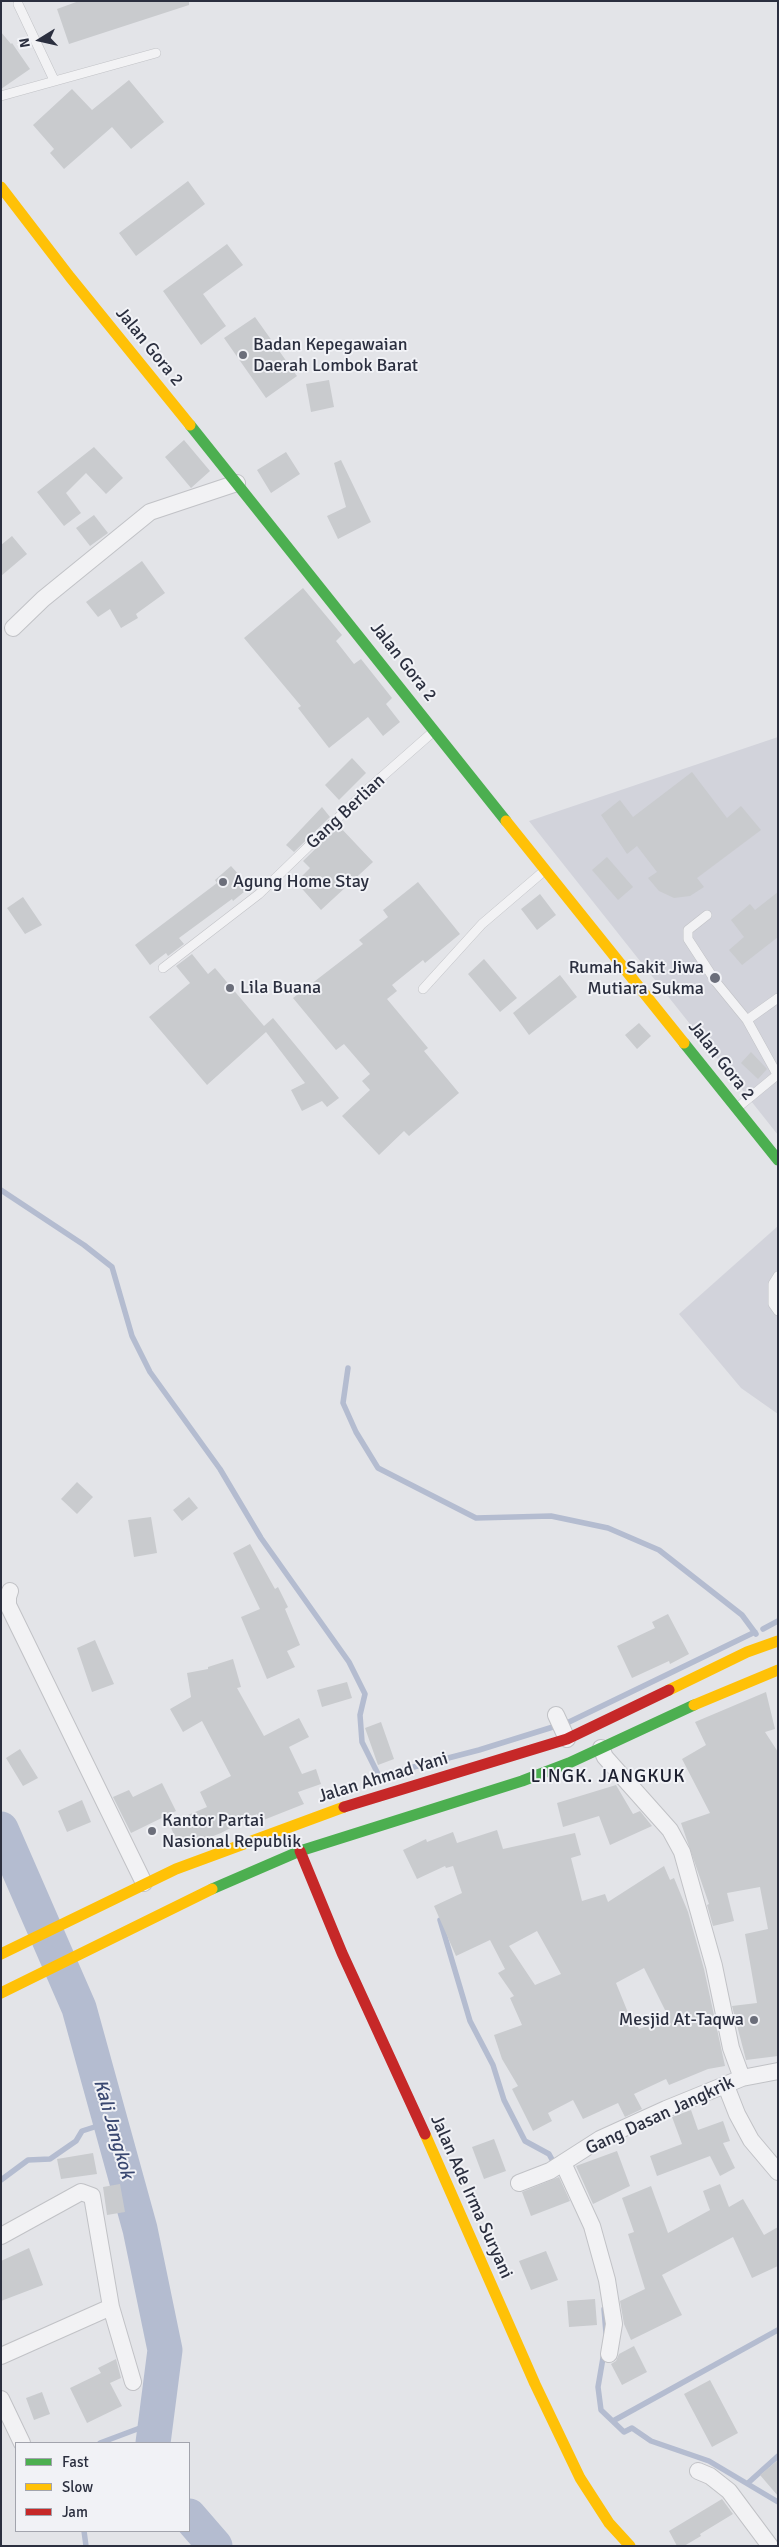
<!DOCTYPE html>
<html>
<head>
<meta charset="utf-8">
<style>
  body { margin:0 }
  #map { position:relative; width:779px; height:2547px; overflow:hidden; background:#e3e4e8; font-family:Signika,sans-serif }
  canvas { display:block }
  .frame { position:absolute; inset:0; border:2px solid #2b2f3f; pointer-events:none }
  .legend { position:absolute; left:15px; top:2442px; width:175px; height:90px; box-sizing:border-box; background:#f1f2f6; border:1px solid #a2a4ad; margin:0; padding:6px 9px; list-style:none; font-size:15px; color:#2b2f3f }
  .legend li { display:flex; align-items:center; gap:10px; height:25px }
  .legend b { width:25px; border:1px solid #a2a4ad }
  .north { position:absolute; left:15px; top:15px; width:50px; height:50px; -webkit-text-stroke:4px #f1f2f6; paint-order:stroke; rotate:260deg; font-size:14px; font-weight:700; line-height:20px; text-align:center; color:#2b2f3f }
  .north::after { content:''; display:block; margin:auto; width:18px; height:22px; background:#2b2f3f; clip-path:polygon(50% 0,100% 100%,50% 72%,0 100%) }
</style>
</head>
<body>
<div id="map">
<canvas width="779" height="2547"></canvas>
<div class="frame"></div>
<ul class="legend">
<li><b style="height:6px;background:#4caf50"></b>Fast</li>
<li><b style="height:6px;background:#ffc107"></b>Slow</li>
<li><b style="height:6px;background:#c62828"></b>Jam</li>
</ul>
<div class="north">N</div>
</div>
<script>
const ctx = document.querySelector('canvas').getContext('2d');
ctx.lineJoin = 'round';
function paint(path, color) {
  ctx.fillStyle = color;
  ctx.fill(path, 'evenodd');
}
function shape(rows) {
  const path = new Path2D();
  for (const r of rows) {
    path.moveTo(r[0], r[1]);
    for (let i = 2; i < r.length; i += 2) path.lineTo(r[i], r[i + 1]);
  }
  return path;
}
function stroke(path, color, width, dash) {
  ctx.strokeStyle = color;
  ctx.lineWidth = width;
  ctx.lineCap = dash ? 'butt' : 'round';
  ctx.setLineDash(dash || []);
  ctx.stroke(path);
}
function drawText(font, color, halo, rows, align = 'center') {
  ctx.font = font + ' Signika,sans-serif';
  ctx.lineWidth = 4;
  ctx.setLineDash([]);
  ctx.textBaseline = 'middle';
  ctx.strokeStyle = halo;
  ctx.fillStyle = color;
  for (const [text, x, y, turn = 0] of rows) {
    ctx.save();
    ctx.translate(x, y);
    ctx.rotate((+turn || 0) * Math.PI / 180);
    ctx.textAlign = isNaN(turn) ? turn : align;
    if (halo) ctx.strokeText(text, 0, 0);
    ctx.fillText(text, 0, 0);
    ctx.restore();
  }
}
paint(shape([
  [778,737,778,1135,529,821],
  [778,1226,778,1414,741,1388,679,1314]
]), '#d2d3db');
stroke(shape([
  [1,1190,84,1245,112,1267,132,1336,150,1372,220,1469,261,1538,349,1662,365,1694,360,1715,362,1742,379,1776,479,1750,569,1722,755,1632],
  [348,1368,343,1403,356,1432,378,1468,476,1518,551,1516,608,1528,659,1550,742,1615,756,1634],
  [763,1629,778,1621],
  [440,1920,470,2021,493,2065,504,2100,525,2141,549,2154,555,2165],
  [1,2180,28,2160,50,2159,76,2141,82,2131,110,2122],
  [604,2309,606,2333],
  [604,2352,598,2387,601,2410,624,2432,632,2428,651,2441,709,2461,778,2502],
  [613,2421,778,2330],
  [100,2443,156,2422],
  [748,2483,778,2456],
  [84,2531,86,2546]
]), '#b4bcd0', 5.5);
stroke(shape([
  [1,1829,79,2008,140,2229,165,2350,153,2443],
  [189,2516,215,2546]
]), '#b4bcd0', 35);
paint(shape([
  [79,1,189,1,189,5,69,44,57,9],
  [1,32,11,44,12,43,30,69,1,89],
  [129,80,164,122,131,149,112,127,64,169,50,153,54,149,33,125,72,89,92,110],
  [188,181,205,204,136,256,119,233],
  [227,244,243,265,203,294,226,326,201,345,163,291],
  [255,317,297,376,266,398,224,338],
  [329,380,334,407,311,412,306,384],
  [184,440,210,471,191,488,165,457],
  [94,447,123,478,106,494,86,473,66,493,81,513,64,526,37,492],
  [286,452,300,474,271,493,257,470],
  [341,460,371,522,338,539,327,516,346,507,334,463],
  [94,515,108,533,90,546,76,528],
  [12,536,27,554,1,576,1,545],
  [142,561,165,593,136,614,138,618,121,628,110,609,98,617,86,602],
  [303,588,342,635,336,641,354,664,361,659,392,698,386,704,400,722,383,736,368,717,329,748,298,708,301,706,244,638],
  [352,758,366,773,339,800,325,785],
  [692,772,727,818,741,806,761,830,697,878,704,887,690,896,674,898,659,891,648,878,657,872,637,846,627,854,601,815,620,800,633,817],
  [322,807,330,817,294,852,286,845],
  [339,826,373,862,321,910,296,882,310,868,303,861],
  [607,857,633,887,618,900,592,870],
  [231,866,250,887,233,901,232,899,179,938,184,944,168,956,166,953,150,965,135,945,217,883,215,880],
  [418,882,460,934,425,963,423,960,392,985,397,991,387,999,428,1048,424,1051,459,1093,409,1136,404,1131,379,1155,342,1116,370,1090,362,1081,370,1074,344,1044,336,1050,293,998,363,944,359,940,388,917,383,910],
  [778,892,778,937,742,965,729,950,744,937,731,920,750,904,755,910],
  [540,894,556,915,537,930,521,909],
  [23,897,42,925,25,934,7,908],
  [192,954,208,974,215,968,264,1026,273,1018,339,1098,327,1107,322,1101,302,1111,291,1090,305,1083,266,1032,207,1085,149,1017,190,983,176,966],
  [484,959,517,998,500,1012,468,974],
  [560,975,577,997,529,1035,513,1013],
  [639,1023,651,1036,637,1049,625,1035],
  [751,1052,767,1069,758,1079,741,1063],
  [77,1482,93,1497,77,1514,61,1499],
  [189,1497,198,1508,182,1521,173,1510],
  [151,1517,157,1553,134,1557,128,1520],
  [250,1544,275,1589,278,1587,288,1607,285,1609,300,1645,287,1651,295,1667,267,1679,241,1617,260,1609,233,1553],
  [668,1614,689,1654,670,1664,669,1661,632,1678,617,1646,655,1628,652,1622],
  [95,1640,114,1684,92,1692,77,1648],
  [233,1659,241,1687,237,1688,264,1736,299,1718,309,1737,289,1747,302,1774,316,1769,321,1784,298,1792,304,1804,261,1821,257,1814,221,1833,180,1849,169,1823,207,1807,200,1792,231,1776,202,1721,183,1732,170,1709,191,1697,187,1673,208,1669,208,1667],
  [347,1682,352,1698,322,1707,317,1690],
  [766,1692,775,1729,765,1732,778,1752,778,2056,746,2060,732,2006,757,2003,745,1934,768,1929,760,1887,727,1893,734,1921,713,1926,707,1905,709,1904,681,1823,710,1813,682,1759,706,1745,695,1722],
  [381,1722,394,1759,378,1765,365,1728],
  [20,1749,38,1778,23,1786,6,1758],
  [162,1783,176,1811,131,1833,113,1797,129,1790,133,1797],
  [616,1785,633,1814,640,1811,652,1826,610,1845,599,1816,563,1827,557,1803],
  [82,1800,91,1822,67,1832,58,1811],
  [497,1830,503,1849,575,1833,581,1855,571,1858,582,1901,605,1894,608,1902,664,1866,670,1880,674,1878,688,1912,704,1969,725,2066,708,2069,669,2085,666,2079,634,2094,642,2109,625,2117,618,2103,583,2119,573,2100,548,2113,552,2121,533,2131,512,2089,518,2086,502,2059,494,2035,522,2025,510,1998,514,1996,498,1973,505,1969,490,1940,456,1956,434,1906,462,1893,453,1866,446,1868,445,1866,417,1879,403,1850,426,1839,427,1842,453,1832,457,1843],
  [537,1931,561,1974,535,1985,509,1946],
  [644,1968,669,2018,639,2029,636,2024,633,2025,616,1983],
  [691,2110,698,2130,723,2121,730,2141,723,2143,735,2168,720,2176,710,2156,657,2176,650,2156,682,2144,672,2117],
  [494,2139,506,2171,484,2179,472,2147],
  [617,2151,630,2186,593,2204,576,2166],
  [93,2153,97,2174,61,2179,57,2159],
  [559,2177,570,2201,531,2216,522,2192],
  [120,2184,125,2212,107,2215,103,2187],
  [720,2184,729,2207,743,2199,764,2235,778,2227,778,2266,752,2278,733,2237,662,2275,682,2315,631,2340,624,2324,620,2301,645,2289,628,2234,634,2232,622,2198,651,2186,668,2233,710,2210,703,2191],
  [29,2248,43,2285,1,2301,1,2261],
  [546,2251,558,2280,531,2290,519,2261],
  [595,2299,597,2325,569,2327,567,2301],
  [634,2346,647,2372,622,2385,611,2364,616,2361,619,2354],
  [116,2359,121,2378,110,2383,122,2406,87,2423,70,2388,101,2373,98,2368],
  [710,2380,738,2433,712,2447,684,2394],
  [42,2392,50,2414,34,2420,26,2398],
  [778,2460,778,2496,760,2475],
  [722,2499,733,2514,700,2534,701,2536,684,2546,677,2546,669,2531]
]), '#c9cbce');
const lane = shape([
  [18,4,54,80],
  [1,96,156,53],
  [707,915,688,930,688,939,716,982,747,1020],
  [163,968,259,894,368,789,434,731],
  [423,989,482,924,544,871],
  [778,998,747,1020,778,1076],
  [737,1108,777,1075],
  [778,1276,773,1284,773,1304,778,1311]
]);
const street = shape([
  [13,628,43,599,150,512,237,483],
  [10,1591,8,1597,8,1605,144,1883],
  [556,1715,567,1739],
  [601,1748,605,1757,670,1830,682,1852,714,1966,731,2048,742,2078],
  [726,2086,737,2114,751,2140,778,2172],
  [563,2163,592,2226,607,2280,614,2324,609,2354],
  [519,2183,550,2171,600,2139,666,2109,742,2078,778,2071],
  [1,2236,81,2192,92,2196,111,2307,133,2382],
  [1,2356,111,2307],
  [1,2399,22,2443],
  [698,2471,710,2476,729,2491,770,2546]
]);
stroke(lane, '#c1c2c6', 10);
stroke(street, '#c1c2c6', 18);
stroke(lane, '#f2f2f4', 9);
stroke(street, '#f2f2f4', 16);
stroke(shape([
  [190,425,506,821],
  [684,1043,778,1160],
  [212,1889,300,1851,522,1781,569,1763,694,1705]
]), '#4caf50', 11);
stroke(shape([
  [1,187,70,277,190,425],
  [506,821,684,1043],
  [669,1690,747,1652,778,1641],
  [694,1705,778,1670],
  [1,1954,176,1869,344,1807],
  [1,1993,212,1889],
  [425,2134,535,2384,580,2478,609,2523,630,2546]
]), '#ffc107', 11);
stroke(shape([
  [344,1807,567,1739,669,1690],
  [300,1851,342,1953,425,2134]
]), '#c62828', 11);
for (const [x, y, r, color] of [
  [243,355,5,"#6b6e7a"],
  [223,882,5,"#6b6e7a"],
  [715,978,6,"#6b6e7a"],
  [230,988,5,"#6b6e7a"],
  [152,1831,5,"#6b6e7a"],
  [754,2020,5,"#6b6e7a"]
]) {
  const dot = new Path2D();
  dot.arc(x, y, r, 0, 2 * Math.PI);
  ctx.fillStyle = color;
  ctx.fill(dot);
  stroke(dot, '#f1f2f6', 2);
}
drawText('18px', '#2b2f3f', '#f1f2f6', [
  ["Badan Kepegawaian",253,345],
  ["Daerah Lombok Barat",253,366],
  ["Agung Home Stay",233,882],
  ["Rumah Sakit Jiwa",704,968,"right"],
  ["Mutiara Sukma",704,989,"right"],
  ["Lila Buana",240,988],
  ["Kantor Partai",162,1821],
  ["Nasional Republik",162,1842],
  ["Mesjid At-Taqwa",744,2020,"right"]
], 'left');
drawText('18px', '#2b2f3f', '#f1f2f6', [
  ["Jalan Gora 2",149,347,51],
  ["Jalan Gora 2",403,662,52],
  ["Gang Berlian",346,812,-43],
  ["Jalan Gora 2",721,1061,52],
  ["Jalan Ahmad Yani",383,1778,-17],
  ["Gang Dasan Jangkrik",660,2116,-25],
  ["Jalan Ade Irma Suryani",471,2197,66]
]);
ctx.letterSpacing = '1px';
drawText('19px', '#1d2030', '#f1f2f6', [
  ["LINGK. JANGKUK",608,1777]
]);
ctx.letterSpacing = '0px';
drawText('italic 19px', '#394770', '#f1f2f6', [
  ["Kali Jangkok",113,2129,74]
]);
</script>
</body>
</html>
